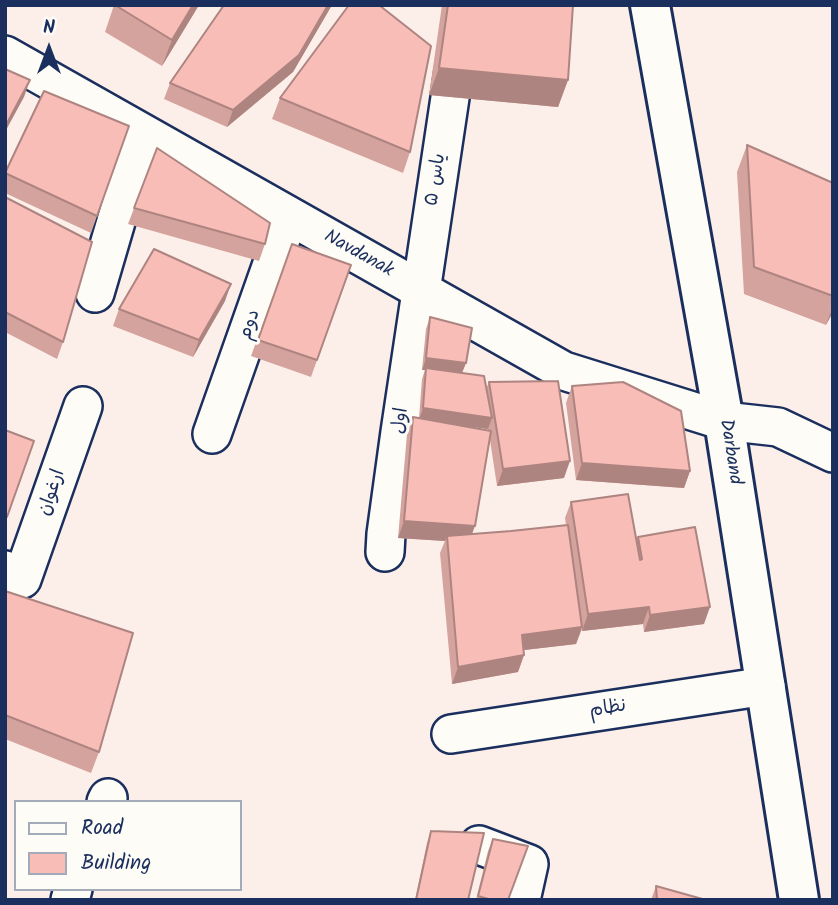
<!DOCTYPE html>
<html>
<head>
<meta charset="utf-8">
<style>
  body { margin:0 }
  #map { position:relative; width:838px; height:905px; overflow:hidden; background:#fcefea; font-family:Kalam,sans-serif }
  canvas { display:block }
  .frame { position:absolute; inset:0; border:7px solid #1b2f5e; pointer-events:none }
  .legend { position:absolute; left:14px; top:800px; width:228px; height:91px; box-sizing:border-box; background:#fdfcf7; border:2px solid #a3aaba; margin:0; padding:9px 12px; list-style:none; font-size:21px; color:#1b2f5e }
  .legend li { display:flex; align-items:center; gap:14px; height:35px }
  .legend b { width:35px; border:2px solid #a3aaba }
  .north { position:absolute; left:14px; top:14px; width:70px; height:70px; -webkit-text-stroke:5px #fdfcf7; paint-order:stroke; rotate:0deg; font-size:19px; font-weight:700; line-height:28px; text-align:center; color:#1b2f5e }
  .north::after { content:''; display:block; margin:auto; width:24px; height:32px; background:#1b2f5e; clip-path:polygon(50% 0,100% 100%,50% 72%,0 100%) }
</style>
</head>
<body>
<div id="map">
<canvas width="838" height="905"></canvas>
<div class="frame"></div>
<ul class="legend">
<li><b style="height:9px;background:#fdfcf7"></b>Road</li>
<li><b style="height:19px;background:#f8bdb7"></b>Building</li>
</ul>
<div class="north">N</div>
</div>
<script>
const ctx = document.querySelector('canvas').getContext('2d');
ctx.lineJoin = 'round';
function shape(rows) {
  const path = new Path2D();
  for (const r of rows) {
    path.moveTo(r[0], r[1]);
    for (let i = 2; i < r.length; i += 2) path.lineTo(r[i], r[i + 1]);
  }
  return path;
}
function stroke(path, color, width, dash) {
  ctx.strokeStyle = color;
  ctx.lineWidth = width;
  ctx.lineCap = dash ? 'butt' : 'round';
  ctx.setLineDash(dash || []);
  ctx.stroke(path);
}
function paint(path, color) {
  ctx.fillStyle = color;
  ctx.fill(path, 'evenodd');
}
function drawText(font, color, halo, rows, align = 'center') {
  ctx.font = font + ' Kalam,"Playpen Sans Arabic",sans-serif';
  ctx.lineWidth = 6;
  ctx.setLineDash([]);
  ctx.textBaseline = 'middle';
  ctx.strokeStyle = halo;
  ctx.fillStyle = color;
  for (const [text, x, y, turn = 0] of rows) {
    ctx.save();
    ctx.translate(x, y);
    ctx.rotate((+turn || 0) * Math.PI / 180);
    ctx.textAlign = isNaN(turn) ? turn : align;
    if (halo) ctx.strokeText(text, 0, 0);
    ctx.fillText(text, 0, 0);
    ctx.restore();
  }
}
const street = shape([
  [5,55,564,371,724,421,778,427,833,453],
  [95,293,142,133],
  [212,434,289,216],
  [385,552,386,534,400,432,454,71],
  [5,570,22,579,83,406],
  [451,734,766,686],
  [106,802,108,798],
  [479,845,529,864,521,900],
  [70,900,73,889]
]);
const secondary = shape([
  [650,5,724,421,799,900]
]);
stroke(street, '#1b2f5e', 42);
stroke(secondary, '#1b2f5e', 44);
stroke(street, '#fdfcf7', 37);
stroke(secondary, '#fdfcf7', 38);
paint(shape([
  [114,5,199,5,162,66,105,32],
  [224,5,332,5,293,72,227,127,164,99,170,83],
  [442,5,573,5,568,80,558,107,429,95],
  [280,98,410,152,403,173,272,119],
  [129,126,91,233,5,193,5,173],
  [747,145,833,183,833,312,826,325,744,294,737,172],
  [157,148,265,244,259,261,128,224],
  [5,197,63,342,57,359,5,332],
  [292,244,351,265,311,377,251,356],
  [225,301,193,357,113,326,119,309],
  [430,317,466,363,462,373,486,389,489,382,564,478,497,486,490,440,472,534,511,531,566,525,565,518,571,502,637,541,638,537,704,624,644,632,643,624,582,631,582,629,576,644,524,650,524,655,518,672,452,684,440,553,445,541,398,538,407,434,413,417,419,418,422,379,425,370,422,370,426,329],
  [456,425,488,429,488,431],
  [572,386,690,471,684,488,576,480,566,403],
  [5,591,99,752,91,773,5,739],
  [431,831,468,900,415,900,427,843],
  [493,839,508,900,476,900,488,851],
  [656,886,706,900,651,900]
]), '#d5a39d');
paint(shape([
  [193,5,199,5,162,66,172,40],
  [328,5,332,5,293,72,227,127,233,110],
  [439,68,568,80,558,107,429,95],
  [30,80,24,97,5,132,5,127],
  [231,284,225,301,193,357,199,340],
  [833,307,833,312,826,325],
  [426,358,466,363,461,375,426,368,425,370,422,370],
  [423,408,492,418,488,429,419,420],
  [570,461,564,478,497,486,503,469],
  [582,463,690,471,684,488,576,480],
  [404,521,475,526,469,542,447,536,445,541,398,538],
  [649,607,643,624,582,631,588,614],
  [710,607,704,624,644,632,650,615],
  [582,627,576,644,516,651,522,635],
  [524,655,518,672,452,684,458,667]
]), '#ae8480');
const building = shape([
  [115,5,193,5,172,40,115,5],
  [224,5,328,5,299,55,233,110,170,83,224,5],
  [349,5,379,5,431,46,410,152,280,98,349,5],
  [448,5,573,5,568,80,439,68,448,5],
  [5,69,30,80,5,127,5,69],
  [44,91,129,126,97,216,5,173,44,91],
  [747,145,833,183,833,296,754,267,747,145],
  [157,148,270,223,265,244,134,208,157,148],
  [5,197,92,242,63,342,5,312,5,197],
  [292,244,351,265,317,360,258,340,292,244],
  [154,249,231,284,199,340,119,309,154,249],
  [430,317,472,328,466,363,426,358,430,317],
  [426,368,484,376,492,418,423,408,426,368],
  [558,381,570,461,503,469,489,382,558,381],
  [623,382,681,411,690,471,582,463,572,386,623,382],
  [413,417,491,431,475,526,404,521,413,417],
  [5,430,34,441,7,517,5,516,5,430],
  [628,494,640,560,642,559,638,537,695,527,710,607,650,615,649,607,588,614,571,502,628,494],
  [568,525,582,627,522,635,524,655,458,667,447,536,511,531,568,525],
  [5,591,133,633,99,752,5,715,5,591],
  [431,831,484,833,468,900,416,900,431,831],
  [493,839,528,846,508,900,492,900,478,896,493,839],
  [656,886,706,900,657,900,656,886]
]);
paint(building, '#f8bdb7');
stroke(building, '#ae8480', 2);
drawText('19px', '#1b2f5e', '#fdfcf7', [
  ["یاس ۵",437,180,-81],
  ["Navdanak",358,255,29],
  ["دوم",251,325,-71],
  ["اول",402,421,-82],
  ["Darband",729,452,81],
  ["ارغوان",53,493,-71],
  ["نظام",608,710,-9]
]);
</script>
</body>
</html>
